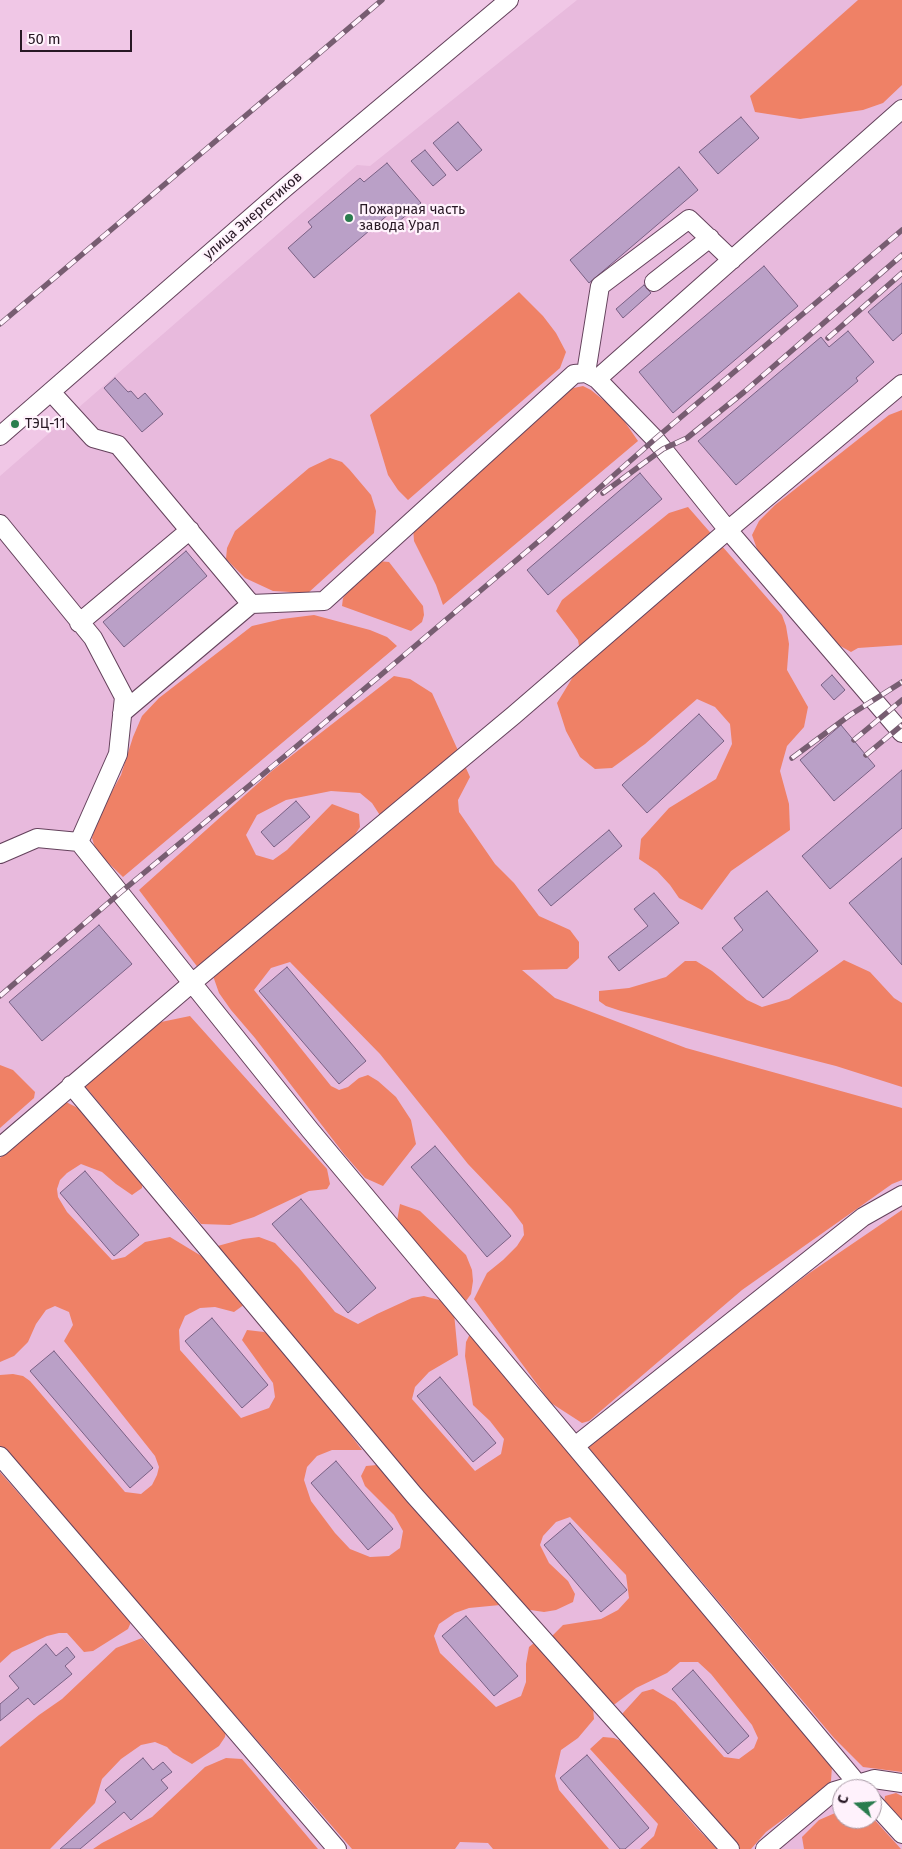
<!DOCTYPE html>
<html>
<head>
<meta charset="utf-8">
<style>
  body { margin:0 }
  #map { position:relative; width:902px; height:1849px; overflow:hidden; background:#f0c7e6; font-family:"Fira Sans",sans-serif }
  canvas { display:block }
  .north { position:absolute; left:832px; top:1779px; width:50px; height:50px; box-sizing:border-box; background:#fff2fc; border:1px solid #a99ba6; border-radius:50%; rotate:288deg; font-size:14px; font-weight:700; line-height:20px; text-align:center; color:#271824 }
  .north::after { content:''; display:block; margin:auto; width:18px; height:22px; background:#2a7c4e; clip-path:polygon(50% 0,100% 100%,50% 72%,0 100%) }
  .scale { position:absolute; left:20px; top:30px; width:112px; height:22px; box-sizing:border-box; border:2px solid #271824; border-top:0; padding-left:6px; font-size:15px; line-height:18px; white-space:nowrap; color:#271824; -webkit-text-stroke:4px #fff2fc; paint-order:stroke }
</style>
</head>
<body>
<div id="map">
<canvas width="902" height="1849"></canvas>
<div class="north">С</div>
<div class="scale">50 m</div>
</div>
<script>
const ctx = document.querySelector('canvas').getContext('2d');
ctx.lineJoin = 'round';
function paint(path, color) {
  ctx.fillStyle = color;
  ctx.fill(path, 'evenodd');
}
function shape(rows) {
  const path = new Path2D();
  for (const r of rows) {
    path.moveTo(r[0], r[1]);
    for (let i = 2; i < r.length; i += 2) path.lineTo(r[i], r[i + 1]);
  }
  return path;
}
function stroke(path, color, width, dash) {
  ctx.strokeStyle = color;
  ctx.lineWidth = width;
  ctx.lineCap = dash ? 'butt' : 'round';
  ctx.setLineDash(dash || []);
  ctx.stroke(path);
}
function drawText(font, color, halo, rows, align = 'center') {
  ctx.font = font + ' "Fira Sans",sans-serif';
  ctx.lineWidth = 4.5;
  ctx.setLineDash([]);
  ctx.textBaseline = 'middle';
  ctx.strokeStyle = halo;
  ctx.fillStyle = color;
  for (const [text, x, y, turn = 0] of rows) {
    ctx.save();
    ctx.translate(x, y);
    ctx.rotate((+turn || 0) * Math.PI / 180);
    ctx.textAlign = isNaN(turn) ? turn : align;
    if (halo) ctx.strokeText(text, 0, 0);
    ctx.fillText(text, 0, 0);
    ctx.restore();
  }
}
paint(shape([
  [577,0,902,0,902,1849,0,1849,0,476,357,165,370,166],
  [842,1789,872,1789,872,1819,842,1819]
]), '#e8badd');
paint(shape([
  [858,0,902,0,902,85,883,103,863,110,800,119,755,112,750,96],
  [519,292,543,316,556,333,566,352,560,368,408,500,398,490,388,475,370,415],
  [583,386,591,390,618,412,638,441,443,605,436,585,414,541,413,527,569,389],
  [902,410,902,645,858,648,851,652,835,643,763,566,752,535,759,521,775,505,889,415],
  [330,458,342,462,349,469,371,495,376,511,374,533,308,593,273,591,245,578,226,559,227,548,235,531,309,468],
  [688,507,782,615,786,626,789,644,787,670,808,707,804,727,787,746,780,771,789,804,790,830,731,871,702,910,679,898,670,885,657,871,639,859,641,839,669,808,716,779,732,744,730,724,715,707,697,699,645,744,612,768,595,769,580,757,566,731,557,703,582,662,578,640,556,611,562,600,669,513],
  [378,561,389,562,423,606,424,615,422,622,411,631,342,606,343,598,363,573],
  [314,615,370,630,387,637,397,646,123,877,96,851,92,838,99,815,121,775,133,737,142,716,159,698,252,626,282,619],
  [394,676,410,679,432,693,470,777,458,800,459,812,495,864,514,883,539,916,570,930,579,942,579,958,567,969,522,970,555,998,686,1048,902,1108,902,1180,892,1184,742,1290,589,1421,582,1423,551,1403,474,1299,487,1273,503,1260,517,1246,524,1235,523,1225,511,1209,468,1164,380,1054,290,962,271,968,254,990,331,1086,339,1090,348,1087,359,1078,368,1075,378,1081,396,1097,411,1120,416,1144,383,1186,365,1178,344,1154,255,1038,231,1010,219,993,212,973,273,928,286,912,383,820,372,803,360,793,331,791,286,800,257,815,246,835,256,855,273,860,287,850,332,804,359,814,360,827,349,844,255,919,199,969,139,890,273,770],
  [844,960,870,972,894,998,902,1003,902,1087,836,1066,621,1011,606,1006,599,1001,599,991,629,988,666,977,685,961,696,961,712,971,747,1000,762,1007,789,999],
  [190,1016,327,1169,330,1184,327,1189,309,1191,254,1217,230,1225,201,1224,84,1085,161,1022],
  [0,1065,13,1070,35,1092,34,1098,0,1128],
  [66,1102,84,1111,142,1180,142,1188,132,1195,116,1184,102,1172,81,1164,67,1173,60,1180,57,1189,58,1197,67,1212,112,1260,125,1257,145,1242,170,1237,208,1260,245,1304,234,1312,215,1307,200,1308,185,1316,179,1330,180,1350,241,1418,269,1408,275,1397,273,1383,242,1340,247,1330,264,1332,281,1343,362,1450,332,1450,317,1456,307,1467,304,1480,311,1501,335,1533,350,1549,370,1557,389,1556,400,1548,403,1531,394,1515,365,1486,361,1476,366,1466,377,1465,387,1473,500,1605,469,1608,455,1613,439,1624,434,1636,440,1653,496,1707,521,1696,526,1682,526,1664,529,1647,534,1643,593,1708,594,1719,578,1738,561,1750,555,1776,559,1790,609,1849,493,1849,488,1843,460,1842,455,1849,352,1849,0,1446,0,1375,13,1374,23,1376,30,1381,125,1492,141,1494,152,1485,157,1475,159,1467,155,1456,64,1341,73,1325,69,1312,55,1306,46,1310,36,1324,28,1342,14,1356,0,1362,0,1158],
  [400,1204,420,1211,466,1255,472,1270,473,1281,471,1294,466,1301,397,1221],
  [902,1210,902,1772,863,1767,834,1738,588,1447,627,1413,808,1274],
  [259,1237,275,1243,299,1268,335,1312,358,1324,377,1314,412,1298,424,1296,443,1301,454,1313,458,1355,429,1372,415,1387,412,1399,475,1471,501,1454,504,1439,490,1421,473,1405,465,1356,466,1342,469,1336,475,1335,832,1766,831,1781,824,1789,766,1832,751,1849,740,1849,622,1714,642,1692,653,1689,675,1702,724,1757,739,1759,754,1748,758,1738,752,1725,711,1674,698,1662,680,1662,667,1673,636,1688,615,1704,607,1704,551,1637,563,1625,601,1619,618,1610,629,1598,626,1575,570,1517,556,1522,543,1536,540,1545,549,1563,568,1581,575,1594,573,1602,556,1610,544,1612,524,1609,214,1247,243,1239],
  [0,1472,131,1622,128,1629,93,1651,84,1652,67,1633,59,1633,47,1636,12,1652,0,1663],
  [142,1638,226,1730,225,1737,219,1746,192,1764,173,1753,167,1747,155,1742,141,1745,121,1759,102,1779,95,1803,50,1849,0,1849,0,1747,39,1715,62,1699,116,1648],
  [603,1737,614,1738,623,1742,695,1826,717,1849,640,1849,654,1836,658,1824,590,1749],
  [226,1758,242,1759,318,1849,93,1849,102,1843,152,1817,205,1767],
  [896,1793,902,1796,902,1823,884,1803,885,1796],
  [842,1810,842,1819,872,1819,872,1817,901,1849,804,1849,802,1837,819,1820]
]), '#ef8166');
const building = shape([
  [741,117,759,138,718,174,699,152,741,117],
  [458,122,482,150,457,171,433,143,458,122],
  [425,150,446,175,433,186,411,161,425,150],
  [387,163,421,203,398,222,390,213,314,278,288,248,312,227,308,222,360,178,364,182,387,163],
  [679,167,698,190,589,283,570,260,679,167],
  [764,266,798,306,673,413,639,372,764,266],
  [902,283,902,333,893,341,868,312,902,283],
  [644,285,651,293,623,318,616,309,644,285],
  [848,331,874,362,856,378,858,381,736,485,698,441,821,337,829,347,848,331],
  [115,378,128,392,131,391,138,399,145,393,163,414,142,432,104,388,115,378],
  [640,473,662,499,548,595,527,570,640,473],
  [186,551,207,576,124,647,103,622,186,551],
  [832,675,845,690,834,700,821,685,832,675],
  [699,714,724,741,647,813,622,785,699,714],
  [841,725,875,766,834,801,800,760,841,725],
  [902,770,902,828,830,889,802,856,902,770],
  [296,801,310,817,274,847,261,832,296,801],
  [609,830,622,846,551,906,538,890,609,830],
  [902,858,902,965,849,903,902,858],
  [767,891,818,951,763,998,722,948,743,930,734,918,767,891],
  [654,893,679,923,619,971,608,957,648,926,634,909,654,893],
  [99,925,132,964,42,1041,9,1002,99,925],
  [287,967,366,1061,339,1084,259,991,287,967],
  [435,1146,511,1236,487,1257,411,1167,435,1146],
  [85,1171,139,1235,114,1256,60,1193,85,1171],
  [301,1199,376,1288,348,1313,272,1224,301,1199],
  [212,1318,268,1385,242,1408,185,1341,212,1318],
  [54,1351,153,1468,130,1488,30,1371,54,1351],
  [440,1377,496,1443,473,1462,417,1396,440,1377],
  [336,1461,393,1529,368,1550,311,1483,336,1461],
  [570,1523,627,1590,601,1612,544,1545,570,1523],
  [466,1616,518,1676,494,1696,442,1636,466,1616],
  [46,1644,56,1656,67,1647,75,1657,65,1666,72,1674,34,1705,28,1698,0,1721,0,1704,19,1688,9,1676,46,1644],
  [693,1670,749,1736,728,1754,672,1689,693,1670],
  [587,1755,649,1828,625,1849,620,1849,560,1778,587,1755],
  [143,1758,153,1770,163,1762,172,1772,161,1780,168,1788,131,1820,124,1812,80,1849,60,1849,116,1802,105,1790,143,1758]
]);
paint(building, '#baa0c7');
stroke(building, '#7a6185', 1);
const minor = shape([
  [654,282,710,238],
  [586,373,600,286,689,219,732,260],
  [597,379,902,109],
  [51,392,93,438,118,445,251,604,324,601,574,374,586,373,597,379,655,439,728,530,902,733],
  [0,436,286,187,509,0],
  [0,524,93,638,124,697,118,754,79,842,310,1130,862,1789],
  [79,623,190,530],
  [122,713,251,604],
  [0,854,37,838,79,842],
  [71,1085,414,1495,730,1849],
  [0,1147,192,983,514,715,728,530,902,384],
  [575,1446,863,1217,902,1195],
  [0,1456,337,1849],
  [872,1801,902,1834],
  [765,1849,834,1791,874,1779,902,1783]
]);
stroke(minor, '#64425c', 20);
stroke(minor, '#fff', 18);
const rail = shape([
  [0,324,382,0],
  [828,338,902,273],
  [603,493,663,449,687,438,744,392,902,255],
  [854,740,902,700],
  [866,755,902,725],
  [792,758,850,715,902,682],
  [0,996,121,892,291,751,545,536,655,439,902,230]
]);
stroke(rail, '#775d71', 5.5);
stroke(rail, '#fff2fc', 4, [11]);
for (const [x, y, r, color] of [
  [349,218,5,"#2a7c4e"],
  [15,424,5,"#2a7c4e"]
]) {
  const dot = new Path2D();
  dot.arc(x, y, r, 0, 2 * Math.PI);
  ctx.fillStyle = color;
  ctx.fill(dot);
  stroke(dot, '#fff2fc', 2);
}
drawText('14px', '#271824', '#fff2fc', [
  ["Пожарная часть",359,210],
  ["завода Урал",359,226],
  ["ТЭЦ-11",25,424]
], 'left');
drawText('14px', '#271824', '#fff2fc', [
  ["улица Энергетиков",253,216,-41]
]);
</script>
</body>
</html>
